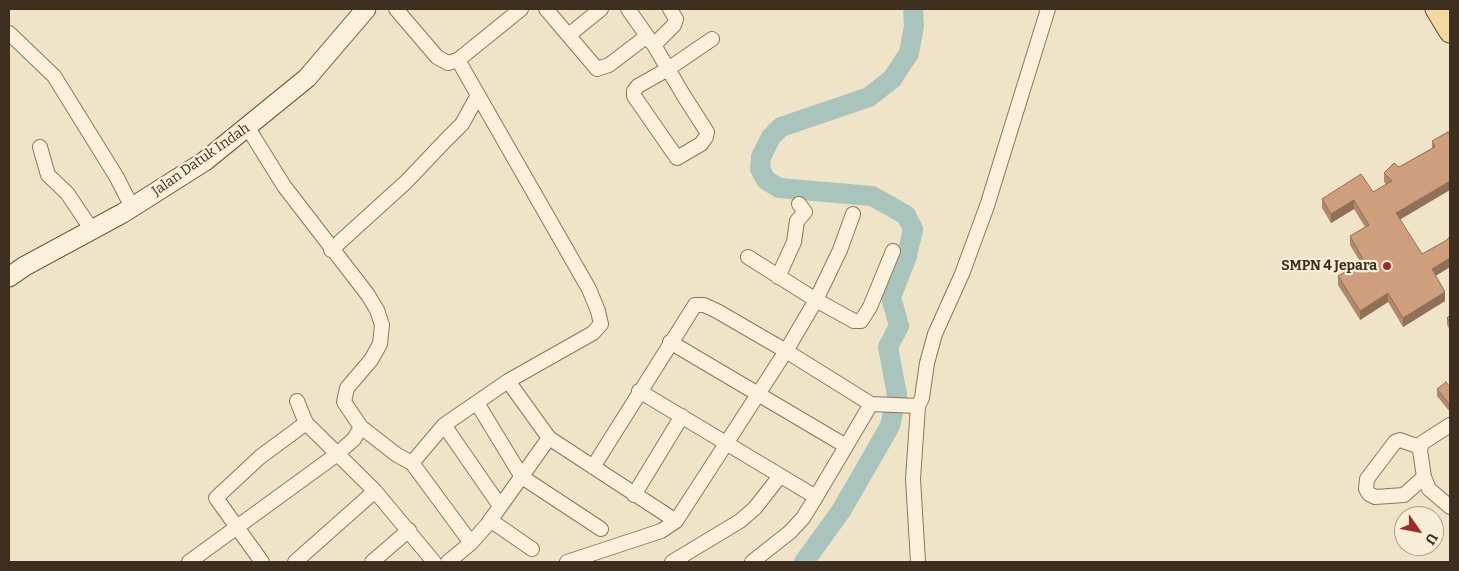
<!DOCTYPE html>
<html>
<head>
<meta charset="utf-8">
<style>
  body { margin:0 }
  #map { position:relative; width:1459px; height:571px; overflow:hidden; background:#f0e4c8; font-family:Bitter,serif }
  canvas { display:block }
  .frame { position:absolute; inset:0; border:10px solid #3d2e20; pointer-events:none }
  .north { position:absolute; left:1394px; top:506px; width:50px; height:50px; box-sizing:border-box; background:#f7eed8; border:1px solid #ada18e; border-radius:50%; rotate:123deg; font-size:14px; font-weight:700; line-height:20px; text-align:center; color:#3d2e20 }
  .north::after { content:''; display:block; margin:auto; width:18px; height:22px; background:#9e2a2b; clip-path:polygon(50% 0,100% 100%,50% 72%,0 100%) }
</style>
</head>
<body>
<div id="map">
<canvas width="1459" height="571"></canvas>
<div class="frame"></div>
<div class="north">U</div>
</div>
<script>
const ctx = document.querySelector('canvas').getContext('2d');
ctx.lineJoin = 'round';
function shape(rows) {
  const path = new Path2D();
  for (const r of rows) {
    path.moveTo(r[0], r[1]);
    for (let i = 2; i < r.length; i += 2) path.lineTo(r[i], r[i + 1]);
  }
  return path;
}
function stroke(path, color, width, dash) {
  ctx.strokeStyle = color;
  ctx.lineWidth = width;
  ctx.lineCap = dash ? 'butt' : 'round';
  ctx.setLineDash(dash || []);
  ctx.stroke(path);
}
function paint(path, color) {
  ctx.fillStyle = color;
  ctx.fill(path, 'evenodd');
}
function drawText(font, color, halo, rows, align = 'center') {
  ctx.font = font + ' Bitter,serif';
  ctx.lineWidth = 4.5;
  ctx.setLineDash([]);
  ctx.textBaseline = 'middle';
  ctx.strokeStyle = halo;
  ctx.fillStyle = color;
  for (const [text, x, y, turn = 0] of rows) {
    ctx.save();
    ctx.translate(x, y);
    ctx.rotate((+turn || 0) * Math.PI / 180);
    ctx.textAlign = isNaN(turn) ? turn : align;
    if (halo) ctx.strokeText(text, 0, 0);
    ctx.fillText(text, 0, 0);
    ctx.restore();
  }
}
stroke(shape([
  [804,562,841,511,890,426,897,395,888,347,899,326,891,297,907,256,913,229,906,215,872,196,779,188,766,180,760,169,761,157,771,137,781,127,869,97,892,79,909,53,914,26,913,9]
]), '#a9c4bc', 20);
const street = shape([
  [396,9,437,57,448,63,458,60,521,9],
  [546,9,597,69,609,65,647,36],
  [628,9,652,43],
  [670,9,676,19,674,25,654,45,668,69,684,96,707,132,706,137,701,144,677,158,634,96,634,91,638,86,668,69,712,39],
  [9,33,54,76,116,176,132,207],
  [570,34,601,9],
  [248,128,284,186,368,295,377,310,382,325,380,344,371,360,347,388,344,402,361,427,397,455,412,463,471,543],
  [40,147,48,175,67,193,92,230],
  [331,250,406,182,445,141,462,124,477,97],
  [748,257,816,300,840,250,853,214],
  [778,277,794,242,797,221,805,212,799,204],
  [670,342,846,446],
  [508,381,549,438],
  [639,391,816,497,871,404],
  [477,403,522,477,601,529],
  [918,406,913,479,918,562],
  [306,423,375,491,434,562],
  [444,425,500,506],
  [1450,425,1422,443,1420,450,1424,477,1429,489,1450,507],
  [1420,447,1400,440,1395,442,1367,479,1366,489,1369,494,1375,497,1404,495,1424,477],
  [412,463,444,425,508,381,593,333,601,324,598,311,589,289,458,60],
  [593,467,695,305,704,305,717,311,786,351,871,404,918,406,922,398,927,363,935,334,962,274,987,206,1048,9],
  [634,495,682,416],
  [490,520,532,549],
  [189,562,336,455,354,439,361,427],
  [262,562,216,498,260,457,306,423,297,401],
  [295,562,375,491],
  [372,562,409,530],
  [448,562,471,543,487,525,549,438,676,521,786,351,816,300,854,321,861,321,870,307,893,251],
  [567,562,661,531,676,521],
  [672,562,740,521,755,508,780,476],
  [752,562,790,532,803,518,816,497]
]);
const secondary = shape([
  [9,277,25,266,123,213,205,161,307,78,366,9]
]);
const primary = shape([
  [1436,9,1450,32]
]);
stroke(street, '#8d765c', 16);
stroke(secondary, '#6f573f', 21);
stroke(primary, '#5b4430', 23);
stroke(street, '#faf1dc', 14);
stroke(secondary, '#faf1dc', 19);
stroke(primary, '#f3d9a0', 21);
paint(shape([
  [1448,132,1400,220,1422,254,1447,240,1450,236,1450,267,1435,276,1445,301,1403,327,1388,302,1360,320,1338,285,1338,276,1361,263,1350,245,1350,236,1365,227,1354,209,1331,223,1322,208,1322,199,1373,192,1386,184,1384,182,1384,173,1399,167,1432,148,1432,141],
  [1450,315,1450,330,1447,325,1447,318],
  [1450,387,1450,412,1437,396,1437,389]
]), '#b2896c');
paint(shape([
  [1450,181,1450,190,1396,222,1396,213],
  [1354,200,1354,209,1331,223,1331,214],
  [1450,258,1450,267,1432,278,1432,269],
  [1445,292,1445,301,1403,327,1403,318],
  [1388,293,1388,302,1360,320,1360,311]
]), '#916f58');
const building = shape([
  [1448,132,1450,136,1450,181,1396,213,1422,254,1447,240,1450,236,1450,258,1432,269,1445,292,1403,318,1388,293,1360,311,1338,276,1364,261,1350,236,1369,225,1354,200,1331,214,1322,199,1361,174,1373,192,1392,181,1384,173,1394,163,1399,167,1435,147,1432,141,1448,132],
  [1450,315,1450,322,1447,318,1450,315],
  [1446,382,1450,387,1450,405,1437,389,1446,382]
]);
paint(building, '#cf9f7d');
stroke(building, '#916f58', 1);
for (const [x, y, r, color] of [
  [1387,266,5,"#9e2a2b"]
]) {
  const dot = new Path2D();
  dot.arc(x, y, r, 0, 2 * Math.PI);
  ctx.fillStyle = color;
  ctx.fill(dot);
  stroke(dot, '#f7eed8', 2);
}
drawText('14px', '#3d2e20', '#f7eed8', [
  ["Jalan Datuk Indah",201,160,-35]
]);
drawText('bold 14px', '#3d2e20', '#f7eed8', [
  ["SMPN 4 Jepara",1377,266]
], 'right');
</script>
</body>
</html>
